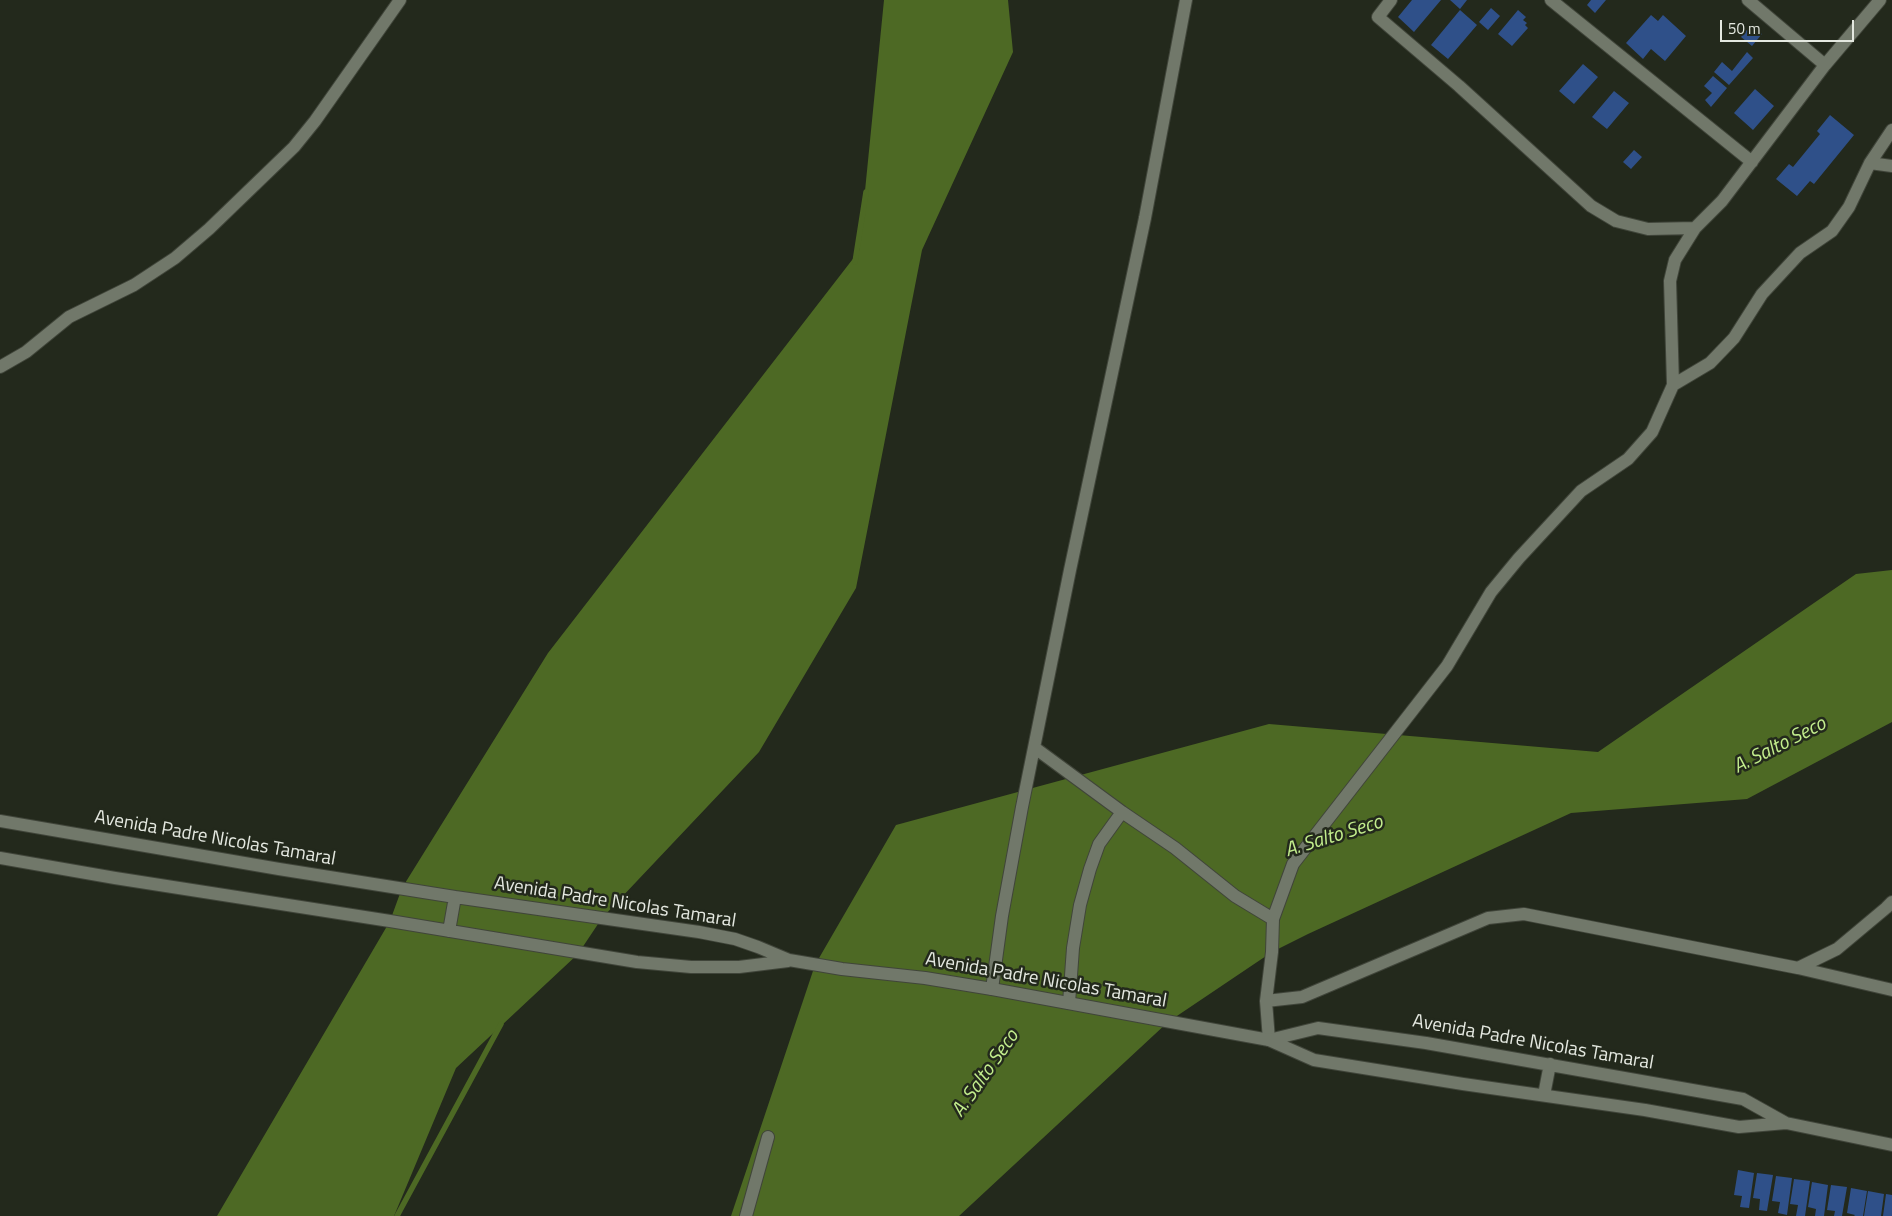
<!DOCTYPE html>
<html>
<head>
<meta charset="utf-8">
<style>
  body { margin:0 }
  #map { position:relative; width:1892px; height:1216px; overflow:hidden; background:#23291c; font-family:"Titillium Web",sans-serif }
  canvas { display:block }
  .scale { position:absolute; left:1720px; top:20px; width:134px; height:22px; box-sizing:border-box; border:2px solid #e4e8e0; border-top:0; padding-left:6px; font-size:15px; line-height:18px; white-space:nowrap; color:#e4e8e0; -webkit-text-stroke:4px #23291c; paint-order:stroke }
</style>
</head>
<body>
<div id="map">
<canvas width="1892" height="1216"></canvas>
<div class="scale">50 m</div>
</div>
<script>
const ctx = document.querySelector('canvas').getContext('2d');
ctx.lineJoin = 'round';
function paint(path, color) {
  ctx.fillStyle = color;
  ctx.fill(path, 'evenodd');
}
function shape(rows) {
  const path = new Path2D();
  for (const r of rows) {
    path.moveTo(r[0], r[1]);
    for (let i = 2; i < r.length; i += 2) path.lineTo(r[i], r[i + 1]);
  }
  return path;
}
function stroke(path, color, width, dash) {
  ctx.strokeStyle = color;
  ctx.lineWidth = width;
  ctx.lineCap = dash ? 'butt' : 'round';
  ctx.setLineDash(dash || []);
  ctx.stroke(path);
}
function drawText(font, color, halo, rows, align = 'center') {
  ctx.font = font + ' "Titillium Web",sans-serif';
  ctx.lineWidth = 5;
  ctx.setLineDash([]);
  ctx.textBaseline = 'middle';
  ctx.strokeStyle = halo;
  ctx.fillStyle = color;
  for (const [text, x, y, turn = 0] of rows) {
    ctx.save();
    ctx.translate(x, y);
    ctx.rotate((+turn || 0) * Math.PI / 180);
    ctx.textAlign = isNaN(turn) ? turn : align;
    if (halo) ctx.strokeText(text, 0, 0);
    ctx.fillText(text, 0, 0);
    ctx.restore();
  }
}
paint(shape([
  [884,0,1008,0,1013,52,922,250,856,588,759,752,602,918,578,954,456,1068,394,1216,217,1216,390,921,402,888,548,653,859,251],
  [1892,570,1892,722,1747,799,1571,813,1308,934,1272,952,1168,1022,959,1216,731,1216,815,965,896,825,1269,724,1598,752,1856,574]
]), '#4d6924');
stroke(shape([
  [855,262,866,192],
  [397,1216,501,1024]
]), '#4d6924', 5.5);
paint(shape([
  [1412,0,1441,0,1414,32,1398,17],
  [1450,0,1467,0,1460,9],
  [1591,0,1606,0,1595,13,1587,5],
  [1491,8,1500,16,1488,30,1479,22],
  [1460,10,1477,25,1448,59,1431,45],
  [1518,10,1526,17,1523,20,1527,23,1525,25,1528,28,1512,46,1498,34],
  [1651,15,1658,21,1663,15,1686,36,1665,61,1651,49,1643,59,1626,43],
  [1751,25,1762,34,1752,46,1741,37],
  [1747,52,1753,58,1729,85,1714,72,1722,62,1732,71],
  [1583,64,1598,77,1574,104,1559,91],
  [1713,76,1727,88,1711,107,1705,100,1712,93,1704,86],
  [1755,89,1774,106,1753,130,1734,113],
  [1614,91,1629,103,1607,129,1592,117],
  [1830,115,1854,135,1814,184,1810,181,1797,196,1776,179,1789,164,1793,167,1820,134,1817,131],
  [1634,150,1642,157,1631,169,1623,162],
  [1738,1170,1754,1173,1749,1208,1740,1207,1742,1196,1734,1195],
  [1757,1173,1773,1175,1767,1211,1759,1210,1760,1199,1753,1198],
  [1776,1176,1792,1178,1787,1215,1778,1213,1780,1202,1772,1201],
  [1794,1179,1810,1181,1805,1216,1796,1216,1798,1205,1790,1204],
  [1812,1182,1828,1185,1824,1216,1815,1216,1816,1209,1808,1207],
  [1831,1185,1847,1187,1842,1216,1834,1216,1835,1211,1827,1210],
  [1851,1188,1867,1191,1863,1216,1854,1216,1855,1215,1847,1213],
  [1868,1191,1884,1194,1881,1216,1864,1216],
  [1886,1194,1892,1195,1892,1216,1883,1216]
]), '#2f5089');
const minor = shape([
  [1391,0,1378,17,1459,86,1591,206,1616,221,1648,229,1695,228],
  [1551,0,1752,162],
  [1748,0,1825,65],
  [1870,163,1892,166],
  [0,367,26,352,69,317,134,285,175,258,209,229,294,147,315,121,400,0],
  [1673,385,1710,363,1734,338,1762,294,1800,253,1832,231,1849,207,1870,163,1892,130],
  [1035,748,1122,812,1175,848,1235,896,1273,919],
  [1798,968,1837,949,1886,908,1892,902],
  [992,989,1002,916,1022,807,1070,570,1145,218,1186,0],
  [1266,1001,1302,997,1488,918,1524,914,1798,968,1892,990],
  [1069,1003,1073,948,1080,905,1090,869,1099,844,1122,812],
  [1269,1040,1266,1001,1272,952,1273,919,1293,864,1447,666,1491,592,1519,558,1581,491,1628,459,1652,432,1673,385,1670,281,1675,260,1695,228,1722,201,1825,65,1880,0],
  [746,1216,768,1137]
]);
const tertiary = shape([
  [0,821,279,869,455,897,699,932,735,939,758,947,789,960,842,969,925,978,992,989,1269,1040,1314,1060,1463,1084,1645,1110,1739,1127,1786,1123,1892,1145],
  [0,858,115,878,390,921,637,962,691,967,739,967,788,961],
  [449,931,455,897],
  [1269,1040,1318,1028,1426,1043,1743,1099,1786,1123],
  [1544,1095,1550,1064]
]);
stroke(minor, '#40453a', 14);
stroke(tertiary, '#40453a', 14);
stroke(minor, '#71786a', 12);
stroke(tertiary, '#71786a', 12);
drawText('19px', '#e4e8e0', '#23291c', [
  ["Avenida Padre Nicolas Tamaral",215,839,10],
  ["Avenida Padre Nicolas Tamaral",615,903,9],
  ["Avenida Padre Nicolas Tamaral",1046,981,10],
  ["Avenida Padre Nicolas Tamaral",1533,1043,10]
]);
drawText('italic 20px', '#c3ee8d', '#23291c', [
  ["A. Salto Seco",1780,746,-27],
  ["A. Salto Seco",1334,837,-17],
  ["A. Salto Seco",986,1074,-55]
]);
</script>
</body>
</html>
